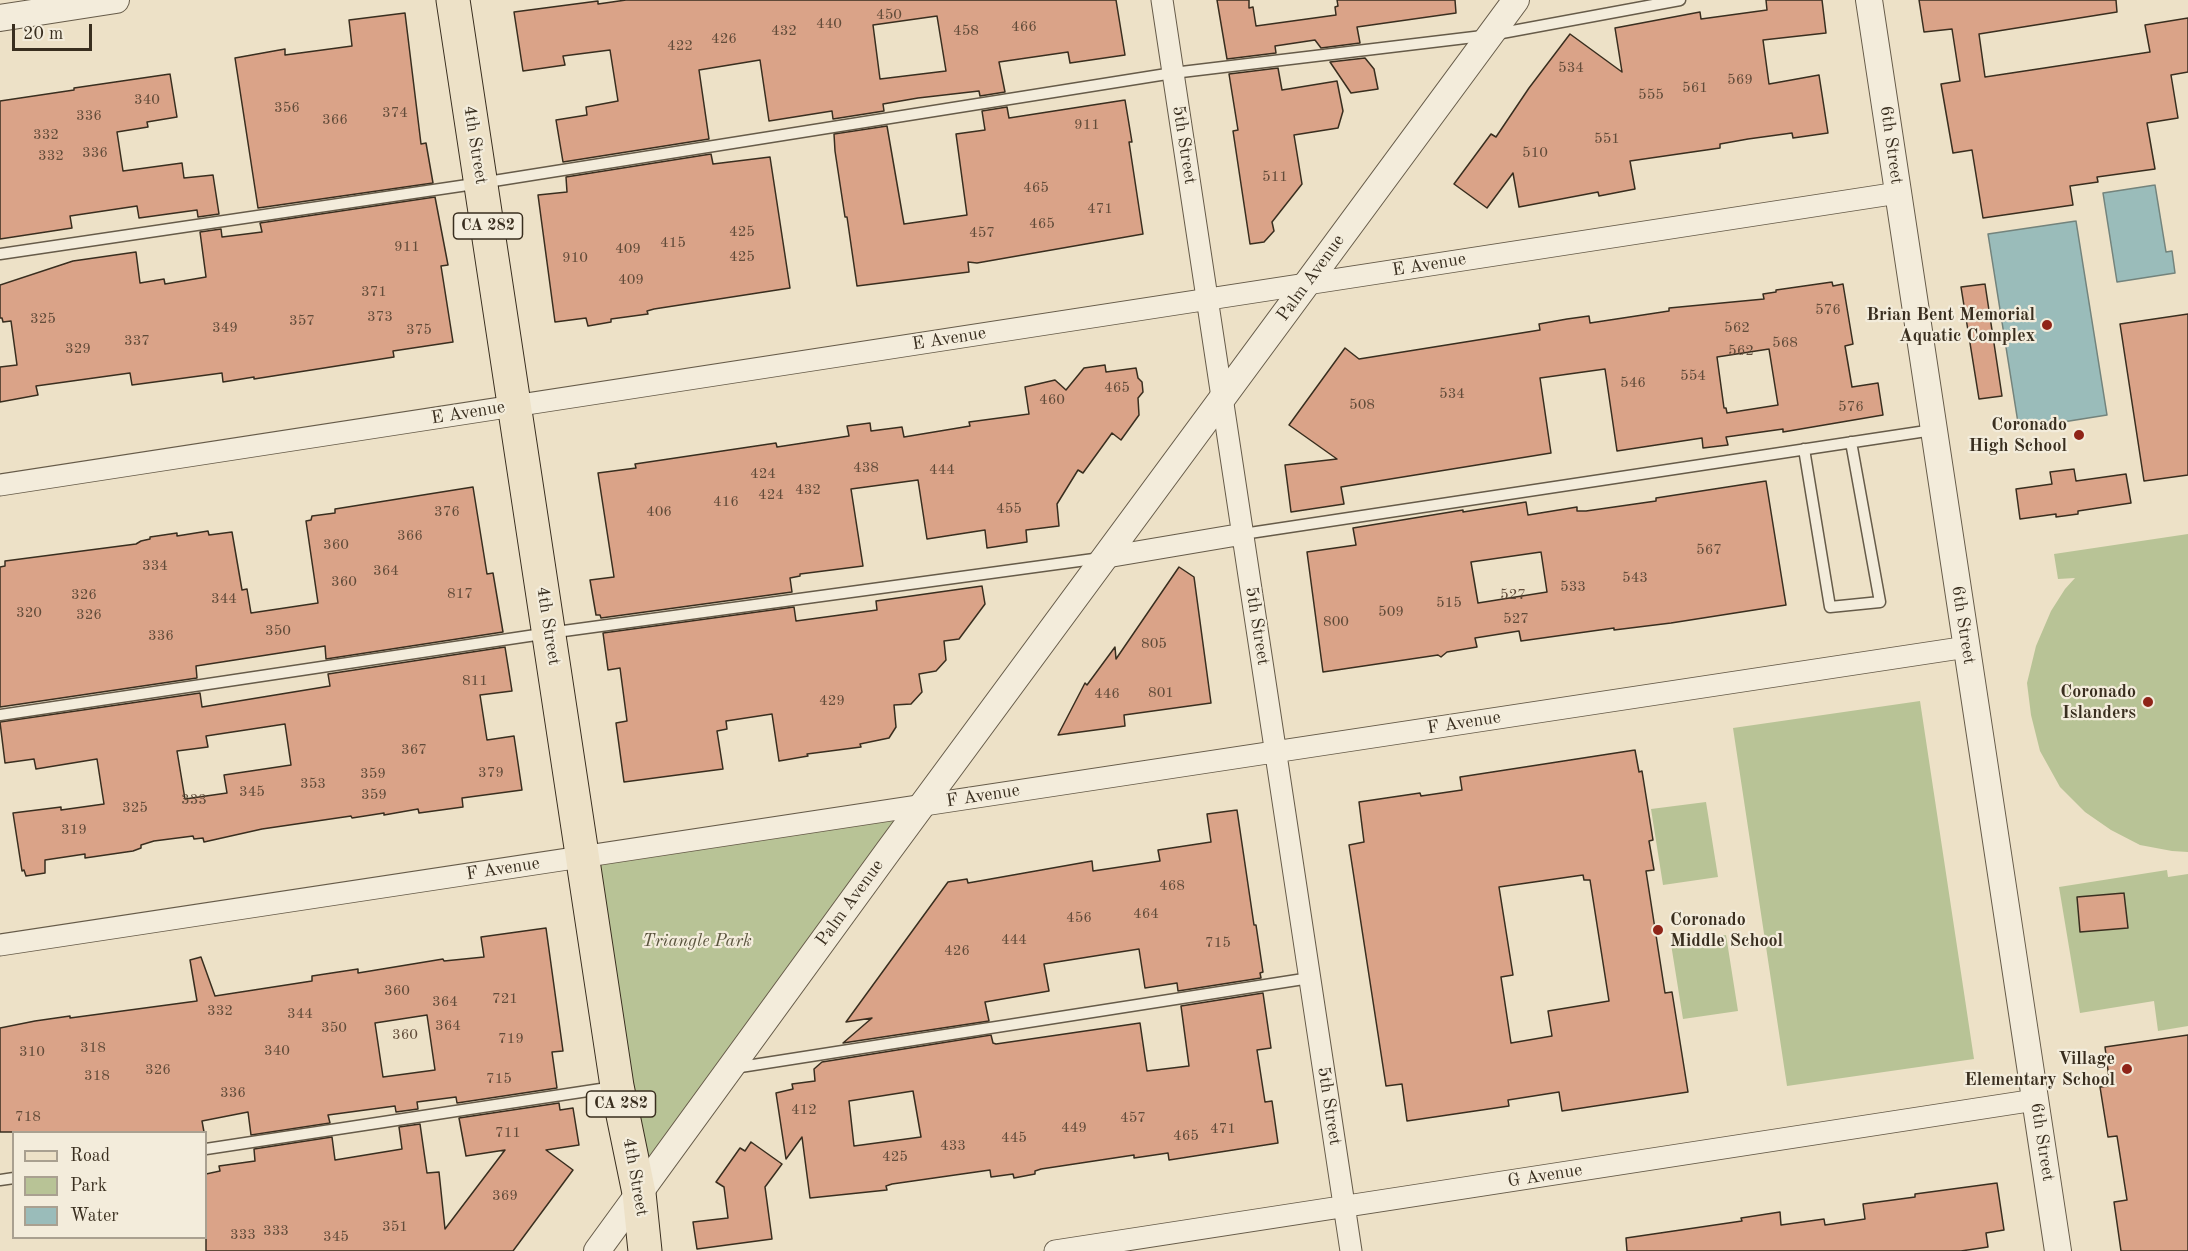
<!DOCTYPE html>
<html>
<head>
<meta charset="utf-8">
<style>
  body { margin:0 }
  #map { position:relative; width:2188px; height:1251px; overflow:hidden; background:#ede1c7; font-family:"Old Standard TT",serif }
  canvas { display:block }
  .legend { position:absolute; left:12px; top:1131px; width:195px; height:108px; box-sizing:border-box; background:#f3ecdb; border:2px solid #a9a090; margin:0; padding:8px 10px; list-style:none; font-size:18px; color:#392e1f }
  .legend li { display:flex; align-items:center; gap:12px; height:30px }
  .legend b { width:30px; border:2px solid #a9a090 }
  .scale { position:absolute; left:12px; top:24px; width:80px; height:27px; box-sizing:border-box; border:3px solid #392e1f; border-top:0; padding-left:8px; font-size:18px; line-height:21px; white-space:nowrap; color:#392e1f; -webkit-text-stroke:4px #f3ecdb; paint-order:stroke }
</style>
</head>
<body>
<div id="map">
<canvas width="2188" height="1251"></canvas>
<ul class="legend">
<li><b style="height:8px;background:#ede1c7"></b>Road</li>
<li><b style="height:16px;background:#b8c396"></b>Park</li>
<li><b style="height:16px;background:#9abcba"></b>Water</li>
</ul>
<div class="scale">20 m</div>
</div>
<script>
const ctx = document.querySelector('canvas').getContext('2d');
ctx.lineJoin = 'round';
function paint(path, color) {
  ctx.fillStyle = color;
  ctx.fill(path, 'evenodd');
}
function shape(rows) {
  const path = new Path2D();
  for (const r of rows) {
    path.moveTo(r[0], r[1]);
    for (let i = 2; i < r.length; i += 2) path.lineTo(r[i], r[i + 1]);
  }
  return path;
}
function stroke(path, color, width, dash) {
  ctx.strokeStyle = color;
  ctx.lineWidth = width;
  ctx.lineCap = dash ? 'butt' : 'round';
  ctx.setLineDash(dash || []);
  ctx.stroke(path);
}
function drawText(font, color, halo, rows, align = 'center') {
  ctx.font = font + ' "Old Standard TT",serif';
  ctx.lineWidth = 4.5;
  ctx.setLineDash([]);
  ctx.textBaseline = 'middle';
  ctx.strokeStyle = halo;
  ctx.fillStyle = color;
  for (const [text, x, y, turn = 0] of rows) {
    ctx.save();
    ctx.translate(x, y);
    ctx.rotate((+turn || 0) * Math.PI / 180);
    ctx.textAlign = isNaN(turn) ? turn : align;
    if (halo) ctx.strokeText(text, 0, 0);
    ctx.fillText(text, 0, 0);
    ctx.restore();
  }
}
paint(shape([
  [2188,534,2188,852,2172,851,2140,845,2111,830,2085,812,2060,787,2040,751,2031,715,2027,683,2036,646,2051,611,2065,589,2075,578,2058,579,2054,554],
  [1920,701,1974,1059,1787,1086,1733,728],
  [1706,802,1718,877,1663,885,1651,809],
  [917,806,635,1187,587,859],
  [2167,870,2168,877,2188,874,2188,1026,2158,1031,2154,1001,2080,1013,2059,887],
  [1726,935,1738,1011,1683,1019,1671,944]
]), '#b8c396');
const water = shape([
  [2155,185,2166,252,2172,251,2175,273,2117,282,2103,193,2155,185],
  [2076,221,2107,415,2019,429,1988,234,2076,221]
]);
paint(water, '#9abcba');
stroke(water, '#73837c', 1.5);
const building = shape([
  [626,0,1116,0,1125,55,1070,63,1068,52,999,62,1005,92,980,96,979,91,918,98,883,104,884,111,833,119,832,111,769,121,760,60,699,70,709,139,563,162,556,120,587,115,586,107,618,101,610,50,563,56,565,65,523,71,514,12,598,1,598,4,626,0],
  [937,16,946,71,880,79,873,25,937,16],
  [1217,0,1249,0,1249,8,1253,7,1256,26,1336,15,1335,7,1338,6,1337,0,1455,0,1456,13,1357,27,1360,43,1321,48,1315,40,1275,46,1276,53,1227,59,1217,0],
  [1766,0,1822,0,1826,33,1763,40,1769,84,1819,75,1828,133,1793,138,1792,133,1748,139,1720,144,1720,148,1630,161,1635,189,1599,196,1598,192,1519,207,1513,173,1487,208,1454,184,1491,134,1496,137,1529,88,1570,34,1622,72,1615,28,1700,12,1701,19,1767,10,1766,0],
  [1919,0,2116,0,2117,12,1979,34,1985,77,2150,52,2145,25,2188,18,2188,72,2171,75,2178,118,2147,123,2155,169,2097,177,2098,182,2070,186,2073,205,1983,218,1972,150,1953,153,1941,84,1960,81,1952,29,1924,32,1919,0],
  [405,13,421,144,426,143,433,183,258,208,235,58,285,49,285,55,352,46,349,20,405,13],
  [1365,58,1374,69,1378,89,1351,93,1330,62,1365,58],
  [1278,68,1282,90,1337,81,1343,111,1338,128,1294,135,1302,184,1272,222,1274,231,1264,242,1250,244,1233,131,1238,130,1229,74,1278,68],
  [170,74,177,117,147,122,148,127,117,132,123,171,182,163,184,178,213,175,219,214,198,217,197,210,139,218,137,206,70,216,72,228,0,239,0,101,74,90,74,88,170,74],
  [1125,100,1132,142,1129,142,1143,234,977,263,968,262,969,272,857,286,847,217,845,217,835,151,834,134,887,126,904,224,967,215,956,134,985,130,982,111,1007,107,1009,118,1125,100],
  [711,154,713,164,770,157,790,288,654,309,647,311,648,314,611,319,611,322,588,326,586,318,555,322,538,195,567,192,566,177,711,154],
  [435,197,448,265,441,266,453,342,393,351,394,357,254,379,254,377,223,382,222,373,132,385,130,373,36,386,38,395,0,402,0,367,17,365,11,321,3,322,2,318,0,318,0,285,73,261,136,252,140,283,164,279,165,284,206,277,200,232,221,229,222,237,262,232,260,223,435,197],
  [1832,282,1833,286,1843,284,1853,344,1845,346,1852,387,1878,383,1883,415,1783,432,1783,429,1726,437,1728,445,1703,448,1702,438,1617,451,1605,369,1540,378,1551,453,1341,487,1344,504,1291,512,1285,465,1337,459,1289,425,1345,348,1359,359,1540,330,1539,324,1567,319,1589,316,1590,323,1669,311,1669,308,1764,299,1763,294,1776,292,1776,290,1832,282],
  [1769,349,1778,405,1727,413,1726,408,1724,408,1717,357,1769,349],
  [1985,284,2002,396,1979,399,1961,287,1985,284],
  [2188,314,2188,475,2144,481,2120,324,2188,314],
  [1105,365,1106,372,1136,368,1138,378,1142,382,1143,392,1138,398,1139,415,1121,440,1112,433,1083,473,1078,470,1057,504,1059,526,1026,530,1027,542,987,548,985,530,927,539,918,480,851,489,863,566,800,574,800,576,790,578,792,592,601,618,600,615,596,615,590,580,614,577,598,473,636,468,635,464,776,443,777,447,849,436,847,426,870,423,871,431,902,427,904,437,970,426,969,422,1029,414,1025,387,1055,380,1066,390,1084,368,1105,365],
  [2074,469,2076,481,2126,474,2131,503,2078,511,2078,514,2056,517,2056,514,2020,519,2016,489,2052,484,2050,472,2074,469],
  [1766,481,1786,605,1671,623,1614,630,1614,628,1521,641,1519,631,1475,638,1477,647,1447,652,1441,657,1438,655,1323,672,1307,552,1356,545,1353,528,1463,510,1463,512,1526,502,1528,515,1577,507,1577,511,1586,511,1656,501,1656,498,1766,481],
  [1541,552,1547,592,1478,603,1471,562,1541,552],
  [473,487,487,574,493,573,503,632,326,659,325,646,196,666,197,678,0,707,0,567,5,566,5,561,136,544,141,541,150,539,150,537,177,533,177,536,208,531,209,535,232,532,242,590,247,589,251,613,318,603,306,521,311,520,312,516,335,513,335,509,473,487],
  [1179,567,1194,577,1211,703,1124,715,1125,726,1058,735,1085,683,1087,685,1115,647,1116,659,1179,567],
  [982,586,985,604,959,639,944,641,946,660,936,671,919,674,922,692,911,704,894,705,896,727,889,738,860,744,861,747,807,754,808,756,779,761,772,714,726,721,727,729,717,731,723,769,624,782,616,723,627,721,620,668,608,670,603,633,794,607,796,621,877,610,876,601,982,586],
  [505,647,512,691,480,695,487,740,514,736,522,790,462,798,463,807,419,813,418,809,384,815,384,813,352,818,351,816,262,829,204,842,203,838,194,839,193,836,154,841,141,845,141,848,133,851,85,858,85,854,45,860,45,873,26,876,24,870,22,871,13,813,61,807,61,810,104,804,97,759,36,769,34,759,5,763,0,722,200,693,202,707,330,686,328,674,505,647],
  [285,724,291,765,224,775,227,793,185,799,177,751,208,747,206,736,285,724],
  [1635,750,1639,772,1642,771,1653,840,1649,841,1654,870,1646,871,1665,993,1672,992,1688,1092,1562,1111,1559,1092,1508,1100,1509,1106,1407,1121,1402,1084,1386,1086,1349,845,1364,842,1359,802,1420,793,1421,796,1462,790,1460,777,1635,750],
  [1583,875,1584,880,1590,880,1609,1001,1548,1011,1552,1036,1511,1043,1501,977,1513,975,1499,887,1583,875],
  [1237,810,1254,925,1256,925,1263,972,1260,973,1261,978,1178,991,1177,983,1145,988,1139,949,1044,964,1049,991,985,1002,989,1021,843,1043,872,1018,846,1022,948,882,967,879,968,883,1092,861,1093,871,1160,861,1158,850,1211,842,1207,814,1237,810],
  [2124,893,2128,928,2080,932,2077,897,2124,893],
  [546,928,563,1051,552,1052,557,1088,457,1103,456,1097,417,1102,418,1109,396,1112,395,1106,328,1115,330,1123,251,1135,248,1112,202,1121,204,1132,0,1132,0,1028,35,1021,70,1016,70,1018,197,1001,190,960,201,957,215,996,312,981,312,976,358,969,358,973,443,959,444,961,484,957,481,937,546,928],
  [427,1015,435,1070,383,1077,375,1023,427,1015],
  [1263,993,1271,1048,1257,1050,1265,1102,1272,1101,1278,1143,1169,1160,1168,1153,1134,1158,1134,1155,1041,1169,1035,1171,1035,1174,1014,1178,1013,1174,991,1177,990,1170,892,1184,886,1186,887,1190,810,1198,802,1137,786,1159,776,1093,793,1089,792,1084,815,1081,814,1069,822,1062,991,1035,993,1043,996,1044,1140,1023,1147,1071,1189,1066,1181,1006,1263,993],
  [913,1091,921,1137,854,1146,849,1101,913,1091],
  [2188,1035,2188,1251,2121,1251,2114,1202,2127,1200,2117,1136,2108,1137,2100,1087,2110,1086,2105,1047,2188,1035],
  [559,1103,560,1110,573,1108,579,1145,546,1150,573,1170,513,1251,206,1251,206,1174,220,1171,219,1166,255,1161,254,1149,332,1137,335,1160,402,1149,399,1127,420,1124,427,1173,439,1172,445,1229,505,1150,466,1156,459,1118,559,1103],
  [751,1142,782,1164,765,1187,772,1239,697,1249,693,1222,728,1218,724,1187,716,1182,740,1148,745,1151,751,1142],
  [1997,1183,2004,1230,1986,1233,1988,1247,1961,1251,1627,1251,1626,1238,1742,1221,1741,1218,1780,1212,1781,1225,1824,1219,1825,1225,1865,1219,1863,1204,1915,1197,1915,1194,1997,1183]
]);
paint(building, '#daa388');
stroke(building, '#392e1f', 1.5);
const service = shape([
  [0,254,481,183,1173,73,1491,35,1680,0],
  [1804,449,1830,607,1880,602,1851,442],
  [1243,534,1933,430],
  [0,715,549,633,1101,558],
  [734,1068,1310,978],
  [206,1149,614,1087],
  [0,1180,14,1178]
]);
const minor = shape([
  [1162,0,1351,1251],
  [0,485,1898,193],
  [1107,557,1243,534],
  [0,945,1967,647],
  [1055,1251,2035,1100]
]);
const tertiary = shape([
  [1869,0,2058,1251],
  [0,18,116,0],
  [597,1251,889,850,1516,0]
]);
const primary = shape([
  [453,0,617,1086,639,1193,645,1251]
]);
stroke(service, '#665b49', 13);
stroke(minor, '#665b49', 23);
stroke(tertiary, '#665b49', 28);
stroke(primary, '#392e1f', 35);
stroke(service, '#f3ecdb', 10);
stroke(minor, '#f3ecdb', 21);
stroke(tertiary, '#f3ecdb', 26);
stroke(primary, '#ede1c7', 33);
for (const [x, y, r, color] of [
  [2047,325,6,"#8f2418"],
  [2079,435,6,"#8f2418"],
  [2148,702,6,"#8f2418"],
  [1658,930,6,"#8f2418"],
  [2127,1069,6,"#8f2418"]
]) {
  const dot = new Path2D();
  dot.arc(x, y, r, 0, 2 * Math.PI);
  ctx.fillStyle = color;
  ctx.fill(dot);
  stroke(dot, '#f3ecdb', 2);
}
drawText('15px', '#614b39', null, [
  ["450",889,15],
  ["440",829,24],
  ["466",1024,27],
  ["432",784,31],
  ["458",966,31],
  ["426",724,39],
  ["422",680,46],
  ["534",1571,68],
  ["569",1740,80],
  ["561",1695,88],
  ["555",1651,95],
  ["340",147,100],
  ["356",287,108],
  ["374",395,113],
  ["336",89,116],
  ["366",335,120],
  ["911",1087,125],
  ["332",46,135],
  ["551",1607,139],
  ["336",95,153],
  ["510",1535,153],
  ["332",51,156],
  ["511",1275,177],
  ["465",1036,188],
  ["471",1100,209],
  ["465",1042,224],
  ["425",742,232],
  ["457",982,233],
  ["415",673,243],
  ["911",407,247],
  ["409",628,249],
  ["425",742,257],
  ["910",575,258],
  ["409",631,280],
  ["371",374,292],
  ["576",1828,310],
  ["373",380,317],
  ["325",43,319],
  ["357",302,321],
  ["349",225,328],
  ["562",1737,328],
  ["375",419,330],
  ["337",137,341],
  ["568",1785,343],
  ["329",78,349],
  ["562",1741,351],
  ["554",1693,376],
  ["546",1633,383],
  ["465",1117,388],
  ["534",1452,394],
  ["460",1052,400],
  ["508",1362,405],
  ["576",1851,407],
  ["438",866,468],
  ["444",942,470],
  ["424",763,474],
  ["432",808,490],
  ["424",771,495],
  ["416",726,502],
  ["455",1009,509],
  ["376",447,512],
  ["406",659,512],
  ["366",410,536],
  ["360",336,545],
  ["567",1709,550],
  ["334",155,566],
  ["364",386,571],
  ["543",1635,578],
  ["360",344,582],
  ["533",1573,587],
  ["817",460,594],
  ["326",84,595],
  ["527",1513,595],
  ["344",224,599],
  ["515",1449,603],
  ["509",1391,612],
  ["320",29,613],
  ["326",89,615],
  ["527",1516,619],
  ["800",1336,622],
  ["350",278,631],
  ["336",161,636],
  ["805",1154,644],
  ["811",475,681],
  ["801",1161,693],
  ["446",1107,694],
  ["429",832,701],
  ["367",414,750],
  ["379",491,773],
  ["359",373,774],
  ["353",313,784],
  ["345",252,792],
  ["359",374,795],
  ["333",194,800],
  ["325",135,808],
  ["319",74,830],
  ["468",1172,886],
  ["464",1146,914],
  ["456",1079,918],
  ["444",1014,940],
  ["715",1218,943],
  ["426",957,951],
  ["360",397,991],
  ["721",505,999],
  ["364",445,1002],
  ["332",220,1011],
  ["344",300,1014],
  ["364",448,1026],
  ["350",334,1028],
  ["360",405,1035],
  ["719",511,1039],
  ["318",93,1048],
  ["340",277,1051],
  ["310",32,1052],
  ["326",158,1070],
  ["318",97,1076],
  ["715",499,1079],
  ["336",233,1093],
  ["412",804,1110],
  ["718",28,1117],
  ["457",1133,1118],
  ["449",1074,1128],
  ["471",1223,1129],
  ["711",508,1133],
  ["465",1186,1136],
  ["445",1014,1138],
  ["433",953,1146],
  ["425",895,1157],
  ["369",505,1196],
  ["351",395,1227],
  ["333",276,1231],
  ["333",243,1235],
  ["345",336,1237]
]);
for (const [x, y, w] of [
  [488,226,69],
  [621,1104,69]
]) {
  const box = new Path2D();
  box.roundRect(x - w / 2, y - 13, w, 26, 4.5);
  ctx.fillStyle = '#f3ecdb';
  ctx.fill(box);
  stroke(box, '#392e1f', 1.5);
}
drawText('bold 16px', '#392e1f', null, [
  ["CA 282",488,226],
  ["CA 282",621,1104]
]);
drawText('18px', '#392e1f', '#f3ecdb', [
  ["4th Street",475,145,81],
  ["5th Street",1184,145,81],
  ["6th Street",1891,145,82],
  ["E Avenue",1429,265,-9],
  ["Palm Avenue",1311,278,-54],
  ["E Avenue",949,339,-9],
  ["E Avenue",468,413,-9],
  ["6th Street",1963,625,81],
  ["4th Street",548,626,81],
  ["5th Street",1257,626,81],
  ["F Avenue",1464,723,-9],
  ["F Avenue",983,796,-9],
  ["F Avenue",503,869,-9],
  ["Palm Avenue",850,903,-54],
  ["5th Street",1329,1106,81],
  ["6th Street",2042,1142,81],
  ["G Avenue",1545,1176,-9],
  ["4th Street",635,1177,80]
]);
drawText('bold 18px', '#392e1f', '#f3ecdb', [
  ["Brian Bent Memorial",2035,315],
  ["Aquatic Complex",2035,336],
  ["Coronado",2067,425],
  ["High School",2067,446],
  ["Coronado",2136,692],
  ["Islanders",2136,713],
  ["Coronado",1670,920,"left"],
  ["Middle School",1670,941,"left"],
  ["Village",2115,1059],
  ["Elementary School",2115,1080]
], 'right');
drawText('italic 18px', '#59533d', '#f3ecdb', [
  ["Triangle Park",697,941]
]);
</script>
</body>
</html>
